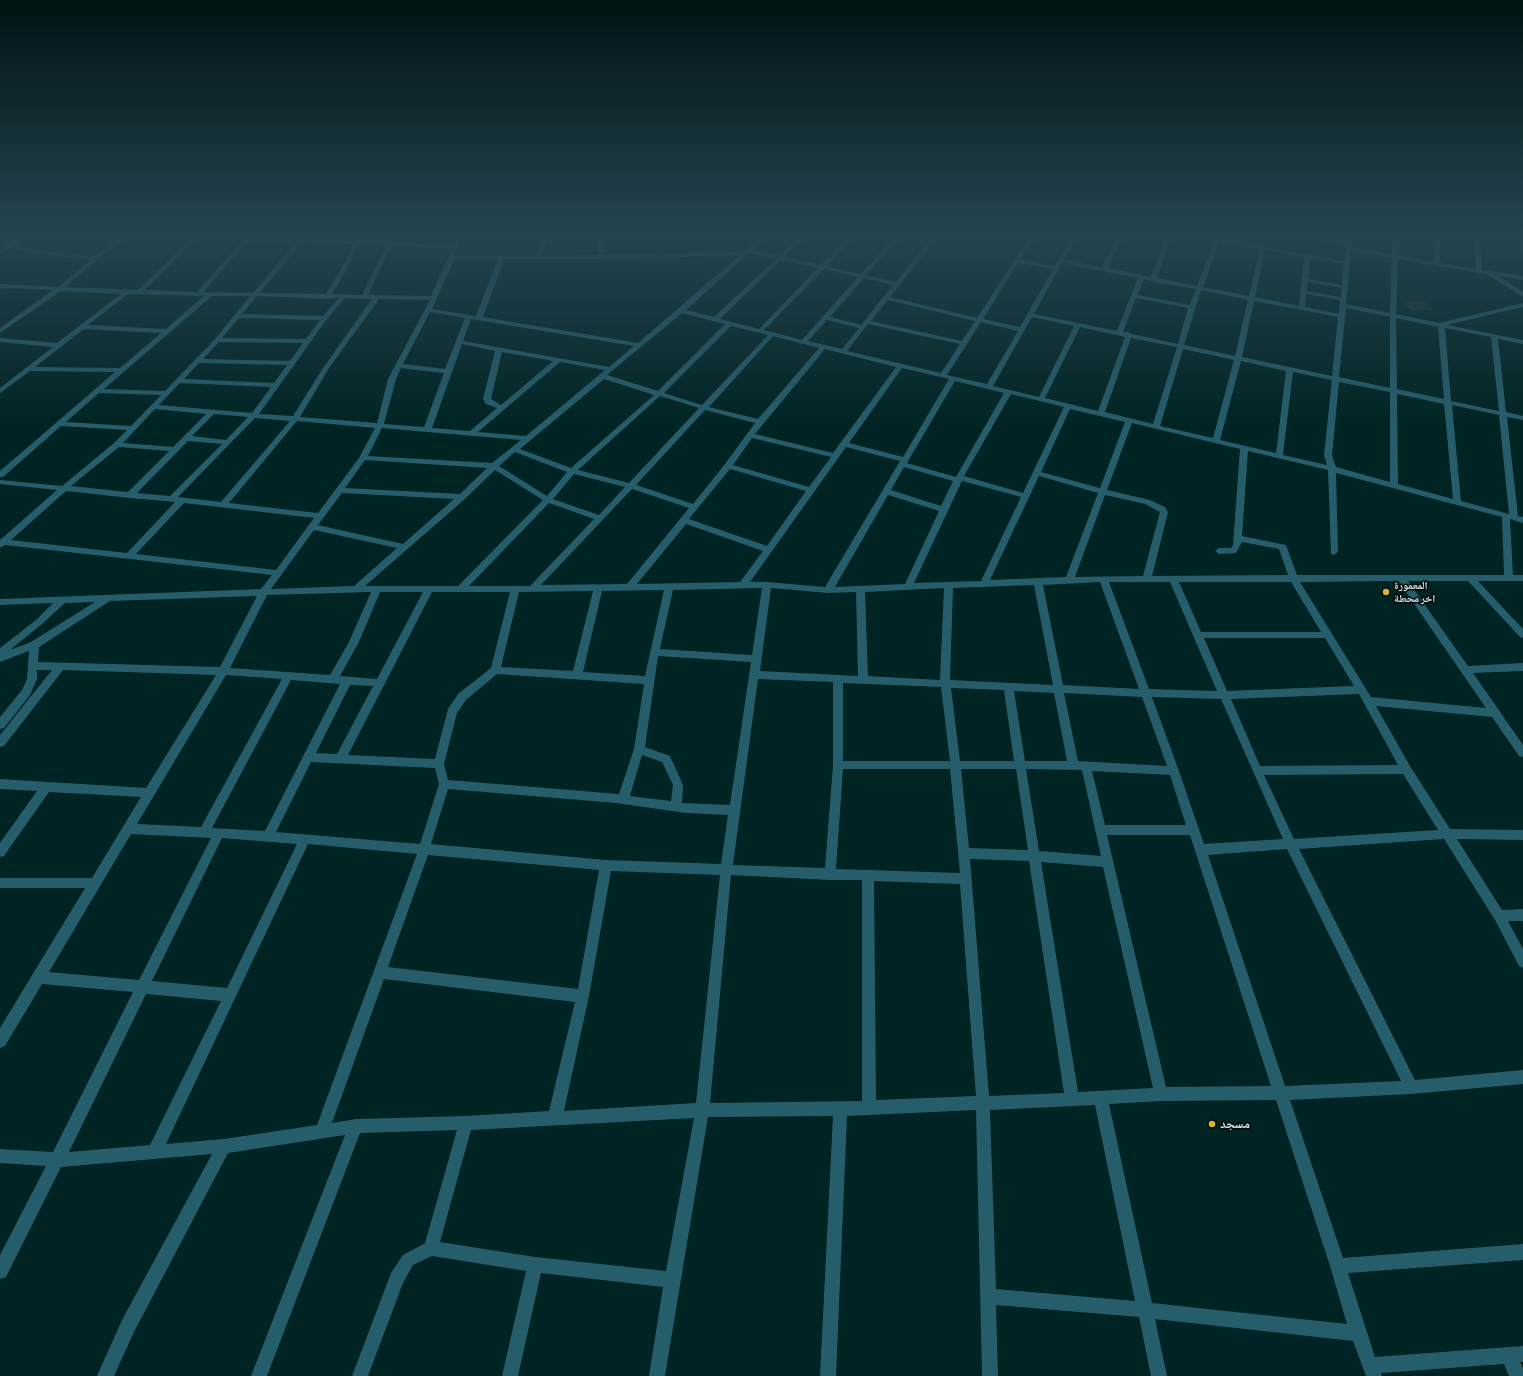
<!DOCTYPE html>
<html>
<head>
<meta charset="utf-8">
<style>
  body { margin:0 }
  canvas { display:block; background:#002323 }
</style>
</head>
<body>
<canvas width="1523" height="1376"></canvas>
<script>
const ctx = document.querySelector('canvas').getContext('2d');
ctx.lineJoin = 'round';
function paint(path, color) {
  ctx.fillStyle = color;
  ctx.fill(path, 'evenodd');
}
function shape(rows) {
  const path = new Path2D();
  for (const r of rows) {
    path.moveTo(r[0], r[1]);
    for (let i = 2; i < r.length; i += 2) path.lineTo(r[i], r[i + 1]);
  }
  return path;
}
function stroke(path, color, width, dash) {
  ctx.strokeStyle = color;
  ctx.lineWidth = width;
  ctx.lineCap = dash ? 'butt' : 'round';
  ctx.setLineDash(dash || []);
  ctx.stroke(path);
}
function drawText(font, color, halo, rows, align = 'center') {
  ctx.font = font + ' "Asap Condensed","Noto Naskh Arabic",sans-serif';
  ctx.lineWidth = 3;
  ctx.setLineDash([]);
  ctx.textBaseline = 'middle';
  ctx.strokeStyle = halo;
  ctx.fillStyle = color;
  for (const [text, x, y, turn = 0] of rows) {
    ctx.save();
    ctx.translate(x, y);
    ctx.rotate((+turn || 0) * Math.PI / 180);
    ctx.textAlign = isNaN(turn) ? turn : align;
    if (halo) ctx.strokeText(text, 0, 0);
    ctx.fillText(text, 0, 0);
    ctx.restore();
  }
}
paint(shape([
  [1401,301,1424,301,1434,310,1412,311]
]), '#15352d');
paint(shape([
  [23,234,30,234,13,246,94,257,123,234,129,234,65,287,138,290,191,238,142,236,139,234,246,237,248,234,252,234,251,237,354,241,357,234,363,234,360,241,388,242,393,234,399,234,393,243,453,245,456,234,621,234,618,236,605,236,603,255,729,252,746,250,764,234,770,234,752,250,779,256,802,234,808,234,784,257,821,265,850,234,856,234,827,267,861,274,897,234,903,234,866,275,896,282,934,234,940,234,890,297,977,318,1027,240,994,234,1029,237,1031,234,1037,234,1020,260,1055,266,1073,234,1079,234,1064,260,1102,267,1118,234,1124,234,1108,268,1151,277,1166,234,1172,234,1157,278,1197,286,1214,241,1183,234,1195,234,1344,261,1346,245,1296,234,1307,234,1346,242,1347,234,1353,234,1352,247,1392,254,1393,234,1399,234,1398,255,1434,262,1434,234,1440,234,1440,263,1476,269,1474,234,1480,234,1482,270,1523,276,1523,280,1498,276,1519,289,1523,292,1523,297,1486,274,1398,259,1396,314,1439,323,1523,303,1523,307,1447,325,1523,340,1523,344,1498,339,1506,412,1523,416,1523,420,1507,417,1518,516,1523,517,1523,523,1510,519,1513,575,1523,575,1523,581,1478,581,1523,629,1523,638,1520,637,1468,581,1408,581,1468,666,1523,663,1523,671,1473,673,1523,745,1523,757,1519,756,1492,717,1376,706,1410,766,1450,829,1523,830,1523,840,1457,839,1502,910,1523,909,1523,921,1508,921,1523,949,1523,968,1519,966,1495,920,1444,839,1299,849,1415,1080,1523,1070,1523,1084,1411,1094,1290,1100,1343,1258,1523,1244,1523,1260,1348,1273,1375,1357,1523,1346,1523,1362,1520,1362,1523,1368,1523,1376,1509,1376,1504,1364,1381,1373,1382,1376,1366,1376,1353,1341,1155,1319,1167,1376,1151,1376,1139,1317,996,1305,998,1376,982,1376,976,1110,847,1116,836,1376,820,1376,833,1116,708,1117,665,1376,649,1376,663,1287,541,1273,518,1376,502,1376,526,1271,432,1256,413,1265,403,1283,368,1376,352,1376,391,1273,403,1255,425,1243,457,1130,360,1133,267,1376,251,1376,345,1135,228,1153,134,1332,114,1376,97,1376,122,1320,212,1154,61,1167,6,1277,0,1279,0,1255,46,1166,0,1163,0,1149,53,1152,133,992,42,984,5,1046,0,1048,0,1028,85,888,0,888,0,878,92,878,141,797,49,792,4,856,0,857,0,843,37,791,0,789,0,779,146,788,216,675,63,670,4,746,0,747,0,735,52,670,37,670,37,679,30,695,4,728,0,729,0,717,22,690,27,679,29,651,0,662,0,648,36,620,53,603,0,605,0,599,261,589,272,575,5,545,0,548,0,540,57,490,0,484,0,480,62,486,114,443,127,430,61,426,3,477,0,477,0,471,115,372,30,371,0,393,0,388,53,347,0,342,0,338,57,343,121,294,61,291,0,333,0,328,53,290,0,288,0,284,58,287,91,260,9,249,0,254,0,249,23,234],
  [599,236,597,255,542,256,548,237,599,236],
  [542,237,536,256,455,256,461,238,542,237],
  [197,238,243,240,197,292,145,290,197,238],
  [249,240,296,242,253,293,203,292,249,240],
  [302,242,353,244,346,260,326,294,260,293,302,242],
  [1219,242,1260,249,1249,296,1203,287,1219,242],
  [358,245,386,246,362,295,332,294,352,260,358,245],
  [391,246,452,249,431,296,368,295,391,246],
  [1265,250,1304,257,1299,306,1255,297,1265,250],
  [1351,250,1392,258,1390,313,1346,304,1351,250],
  [749,253,776,259,714,317,686,310,749,253],
  [741,254,638,343,483,317,504,259,600,259,729,256,741,254],
  [1310,258,1344,264,1342,285,1308,279,1310,258],
  [498,259,476,316,432,309,454,260,498,259],
  [781,260,818,268,759,329,720,319,781,260],
  [1018,263,1053,269,1020,327,983,319,1018,263],
  [1062,263,1138,278,1117,331,1034,314,1062,263],
  [824,269,858,277,802,340,764,330,824,269],
  [864,278,893,285,861,325,830,317,864,278],
  [1144,279,1153,282,1196,289,1190,305,1138,295,1144,279],
  [1308,282,1342,288,1341,297,1307,291,1308,282],
  [1201,290,1248,300,1235,356,1184,345,1201,290],
  [128,294,198,296,205,295,166,329,88,325,128,294],
  [1306,294,1340,300,1339,314,1305,307,1306,294],
  [212,296,250,296,215,339,165,391,104,389,212,296],
  [257,296,327,299,339,298,323,316,242,314,257,296],
  [345,298,372,299,323,368,293,416,259,414,327,319,345,298],
  [1136,298,1188,308,1178,344,1132,334,1129,332,1123,332,1136,298],
  [379,299,430,300,388,379,377,423,300,417,329,368,379,299],
  [888,300,975,321,962,341,871,321,888,300],
  [1254,301,1338,317,1332,376,1242,357,1254,301],
  [1346,308,1390,317,1390,388,1339,377,1346,308],
  [430,312,465,318,445,369,403,364,430,312],
  [682,313,725,324,658,391,607,375,682,313],
  [1032,317,1074,326,1039,397,993,386,1032,317],
  [239,318,320,320,306,339,222,338,239,318],
  [1396,318,1438,327,1444,399,1397,389,1396,318],
  [471,319,634,346,609,367,463,341,471,319],
  [827,320,859,328,842,349,808,341,827,320],
  [981,322,1018,331,987,384,947,375,981,322],
  [868,324,960,344,941,373,847,351,868,324],
  [731,326,768,335,702,405,664,393,731,326],
  [1080,327,1125,337,1098,411,1045,398,1080,327],
  [1445,328,1491,337,1499,411,1451,401,1445,328],
  [84,329,161,333,120,368,35,367,84,329],
  [773,336,819,348,758,419,709,407,773,336],
  [1131,338,1177,347,1153,424,1105,412,1131,338],
  [219,342,303,343,290,361,203,359,219,342],
  [462,344,495,351,483,399,486,404,497,408,470,431,432,428,462,344],
  [825,349,896,367,833,453,755,434,825,349],
  [1183,349,1234,360,1213,438,1160,426,1183,349],
  [502,352,553,361,501,405,491,399,502,352],
  [1241,361,1286,371,1276,453,1220,440,1241,361],
  [560,362,605,370,526,436,478,432,560,362],
  [199,363,287,365,274,383,184,379,199,363],
  [401,368,444,373,424,427,384,424,396,379,401,368],
  [902,368,949,379,903,457,849,443,902,368],
  [1293,372,1332,380,1324,455,1327,465,1283,455,1293,372],
  [604,379,654,395,571,468,520,449,604,379],
  [955,381,1004,393,956,477,907,463,955,381],
  [1339,382,1390,392,1390,482,1336,467,1332,455,1339,382],
  [180,383,271,387,252,413,159,405,180,383],
  [99,393,161,395,131,426,66,422,99,393],
  [1011,394,1064,407,1023,493,964,476,1011,394],
  [1397,394,1444,404,1453,499,1398,484,1397,394],
  [660,396,699,408,629,483,578,470,660,396],
  [1452,405,1499,415,1509,514,1461,501,1452,405],
  [155,409,206,414,173,447,123,443,155,409],
  [1070,409,1125,422,1100,488,1041,472,1070,409],
  [705,410,755,423,725,464,693,504,636,485,705,410],
  [214,414,248,417,226,440,192,436,214,414],
  [255,418,290,421,221,502,178,497,255,418],
  [297,421,375,428,359,458,318,513,229,503,297,421],
  [1132,423,1240,449,1233,545,1231,548,1219,548,1215,551,1219,554,1236,553,1242,542,1279,549,1288,575,1152,576,1168,512,1165,507,1150,500,1107,490,1132,423],
  [382,428,427,432,521,440,492,463,368,456,382,428],
  [752,438,831,457,809,487,733,465,752,438],
  [188,441,222,444,170,496,137,493,188,441],
  [119,447,169,451,128,492,71,486,119,447],
  [846,447,900,461,825,587,767,582,750,582,846,447],
  [1248,451,1328,470,1331,554,1334,555,1338,552,1336,473,1502,517,1504,575,1297,575,1286,545,1242,536,1248,451],
  [515,452,567,472,547,496,499,466,515,452],
  [365,460,487,468,460,494,345,488,365,460],
  [904,467,953,481,941,506,891,490,904,467],
  [730,469,806,491,767,546,689,519,730,469],
  [495,470,543,500,458,586,365,586,465,499,495,470],
  [574,474,625,487,599,515,553,499,574,474],
  [1039,476,1098,493,1066,577,990,580,1039,476],
  [962,481,1021,497,981,581,914,583,962,481],
  [632,489,689,508,627,584,541,585,632,489],
  [66,491,130,498,175,502,127,553,11,540,66,491],
  [342,493,454,499,403,544,318,525,342,493],
  [888,495,939,511,905,584,835,587,888,495],
  [1105,495,1145,504,1160,512,1143,576,1075,577,1105,495],
  [184,503,314,518,276,570,136,554,184,503],
  [549,503,594,519,530,586,469,586,549,503],
  [686,524,763,551,740,582,637,584,686,524],
  [314,530,397,548,354,586,271,589,314,530],
  [1398,581,1399,582,1486,708,1371,697,1300,582,1398,581],
  [1100,582,1139,689,1063,685,1043,585,1100,582],
  [1109,582,1170,582,1217,691,1149,689,1109,582],
  [1179,582,1291,582,1321,632,1201,632,1179,582],
  [1034,585,1053,685,950,680,953,588,1034,585],
  [762,588,752,655,660,649,673,590,762,588],
  [771,588,828,593,856,592,858,676,760,671,771,588],
  [944,588,940,680,868,676,865,592,944,588],
  [664,590,645,676,583,672,602,591,664,590],
  [593,591,573,671,501,667,519,592,593,591],
  [371,592,349,642,330,675,230,668,267,595,371,592],
  [380,592,423,592,377,679,340,676,359,642,380,592],
  [432,592,510,592,491,668,458,694,448,709,435,759,348,755,432,592],
  [257,596,220,667,38,662,39,647,110,601,257,596],
  [95,602,31,642,10,650,42,624,65,603,95,602],
  [1204,638,1325,638,1354,686,1227,691,1204,638],
  [658,656,751,662,730,805,682,803,683,785,670,756,645,747,658,656],
  [497,674,644,684,634,749,619,794,448,780,444,764,457,713,466,700,497,674],
  [226,675,282,679,201,827,137,824,226,675],
  [758,679,833,682,833,765,825,868,733,865,758,679],
  [291,680,340,684,265,831,212,828,291,680],
  [843,683,941,687,950,761,843,761,843,683],
  [350,685,373,686,337,754,316,753,350,685],
  [951,688,1004,690,1014,761,960,761,951,688],
  [1014,691,1054,693,1067,761,1025,761,1014,691],
  [1064,693,1142,697,1167,766,1078,761,1064,693],
  [1359,694,1398,765,1260,766,1231,699,1359,694],
  [1152,697,1221,699,1283,839,1204,844,1179,771,1152,697],
  [642,755,662,762,673,785,671,801,630,796,642,755],
  [311,762,435,768,439,784,420,844,276,832,311,762],
  [843,769,950,769,960,873,836,869,843,769],
  [961,769,1016,769,1028,850,969,848,961,769],
  [1026,769,1082,770,1101,856,1039,851,1026,769],
  [1092,771,1170,775,1186,825,1105,825,1092,771],
  [1403,774,1438,830,1294,839,1264,775,1403,774],
  [448,789,616,803,686,813,728,815,721,864,606,860,431,844,448,789],
  [131,834,211,838,139,980,49,972,131,834],
  [1107,835,1190,835,1271,1086,1166,1087,1107,835],
  [222,838,297,844,227,988,152,981,222,838],
  [308,844,417,854,317,1125,224,1139,166,1144,308,844],
  [1287,849,1401,1081,1285,1086,1208,855,1287,849],
  [428,855,599,870,578,989,388,967,428,855],
  [970,859,1029,861,1064,1093,989,1096,970,859],
  [1041,862,1103,867,1153,1088,1078,1092,1041,862],
  [611,871,720,875,696,1103,564,1111,589,996,611,871],
  [731,875,830,880,862,880,862,1101,710,1103,731,875],
  [874,881,960,884,976,1096,876,1100,874,881],
  [384,979,575,1002,549,1111,466,1116,356,1119,332,1123,384,979],
  [146,994,221,1001,150,1145,69,1152,146,994],
  [1276,1100,1330,1266,1347,1324,1152,1303,1109,1104,1161,1101,1276,1100],
  [1095,1105,1135,1301,996,1289,990,1110,1095,1105],
  [694,1118,666,1271,535,1257,440,1242,471,1130,694,1118],
  [1518,234,1523,234,1523,252,1520,250,1518,234]
]), '#265d6a');
const sky = ctx.createLinearGradient(0, 0, 0, 427);
sky.addColorStop(0, '#001313');
sky.addColorStop(0.55, '#264550');
sky.addColorStop(1, '#26455000');
ctx.fillStyle = sky;
ctx.fillRect(0, 0, 1523, 427);
for (const [x, y, r, color] of [
  [1386,592,4,"#d8b434"],
  [1212,1124,4,"#d8b434"]
]) {
  const dot = new Path2D();
  dot.arc(x, y, r, 0, 2 * Math.PI);
  ctx.fillStyle = color;
  ctx.fill(dot);
  stroke(dot, '#000909', 1.5);
}
drawText('bold 11px', '#cde0e0', '#000909', [
  ["المعمورة",1394,586],
  ["اخر محطة",1394,599]
], 'left');
drawText('bold 13px', '#cde0e0', '#000909', [
  ["مسجد",1220,1124]
], 'left');
</script>
</body>
</html>
